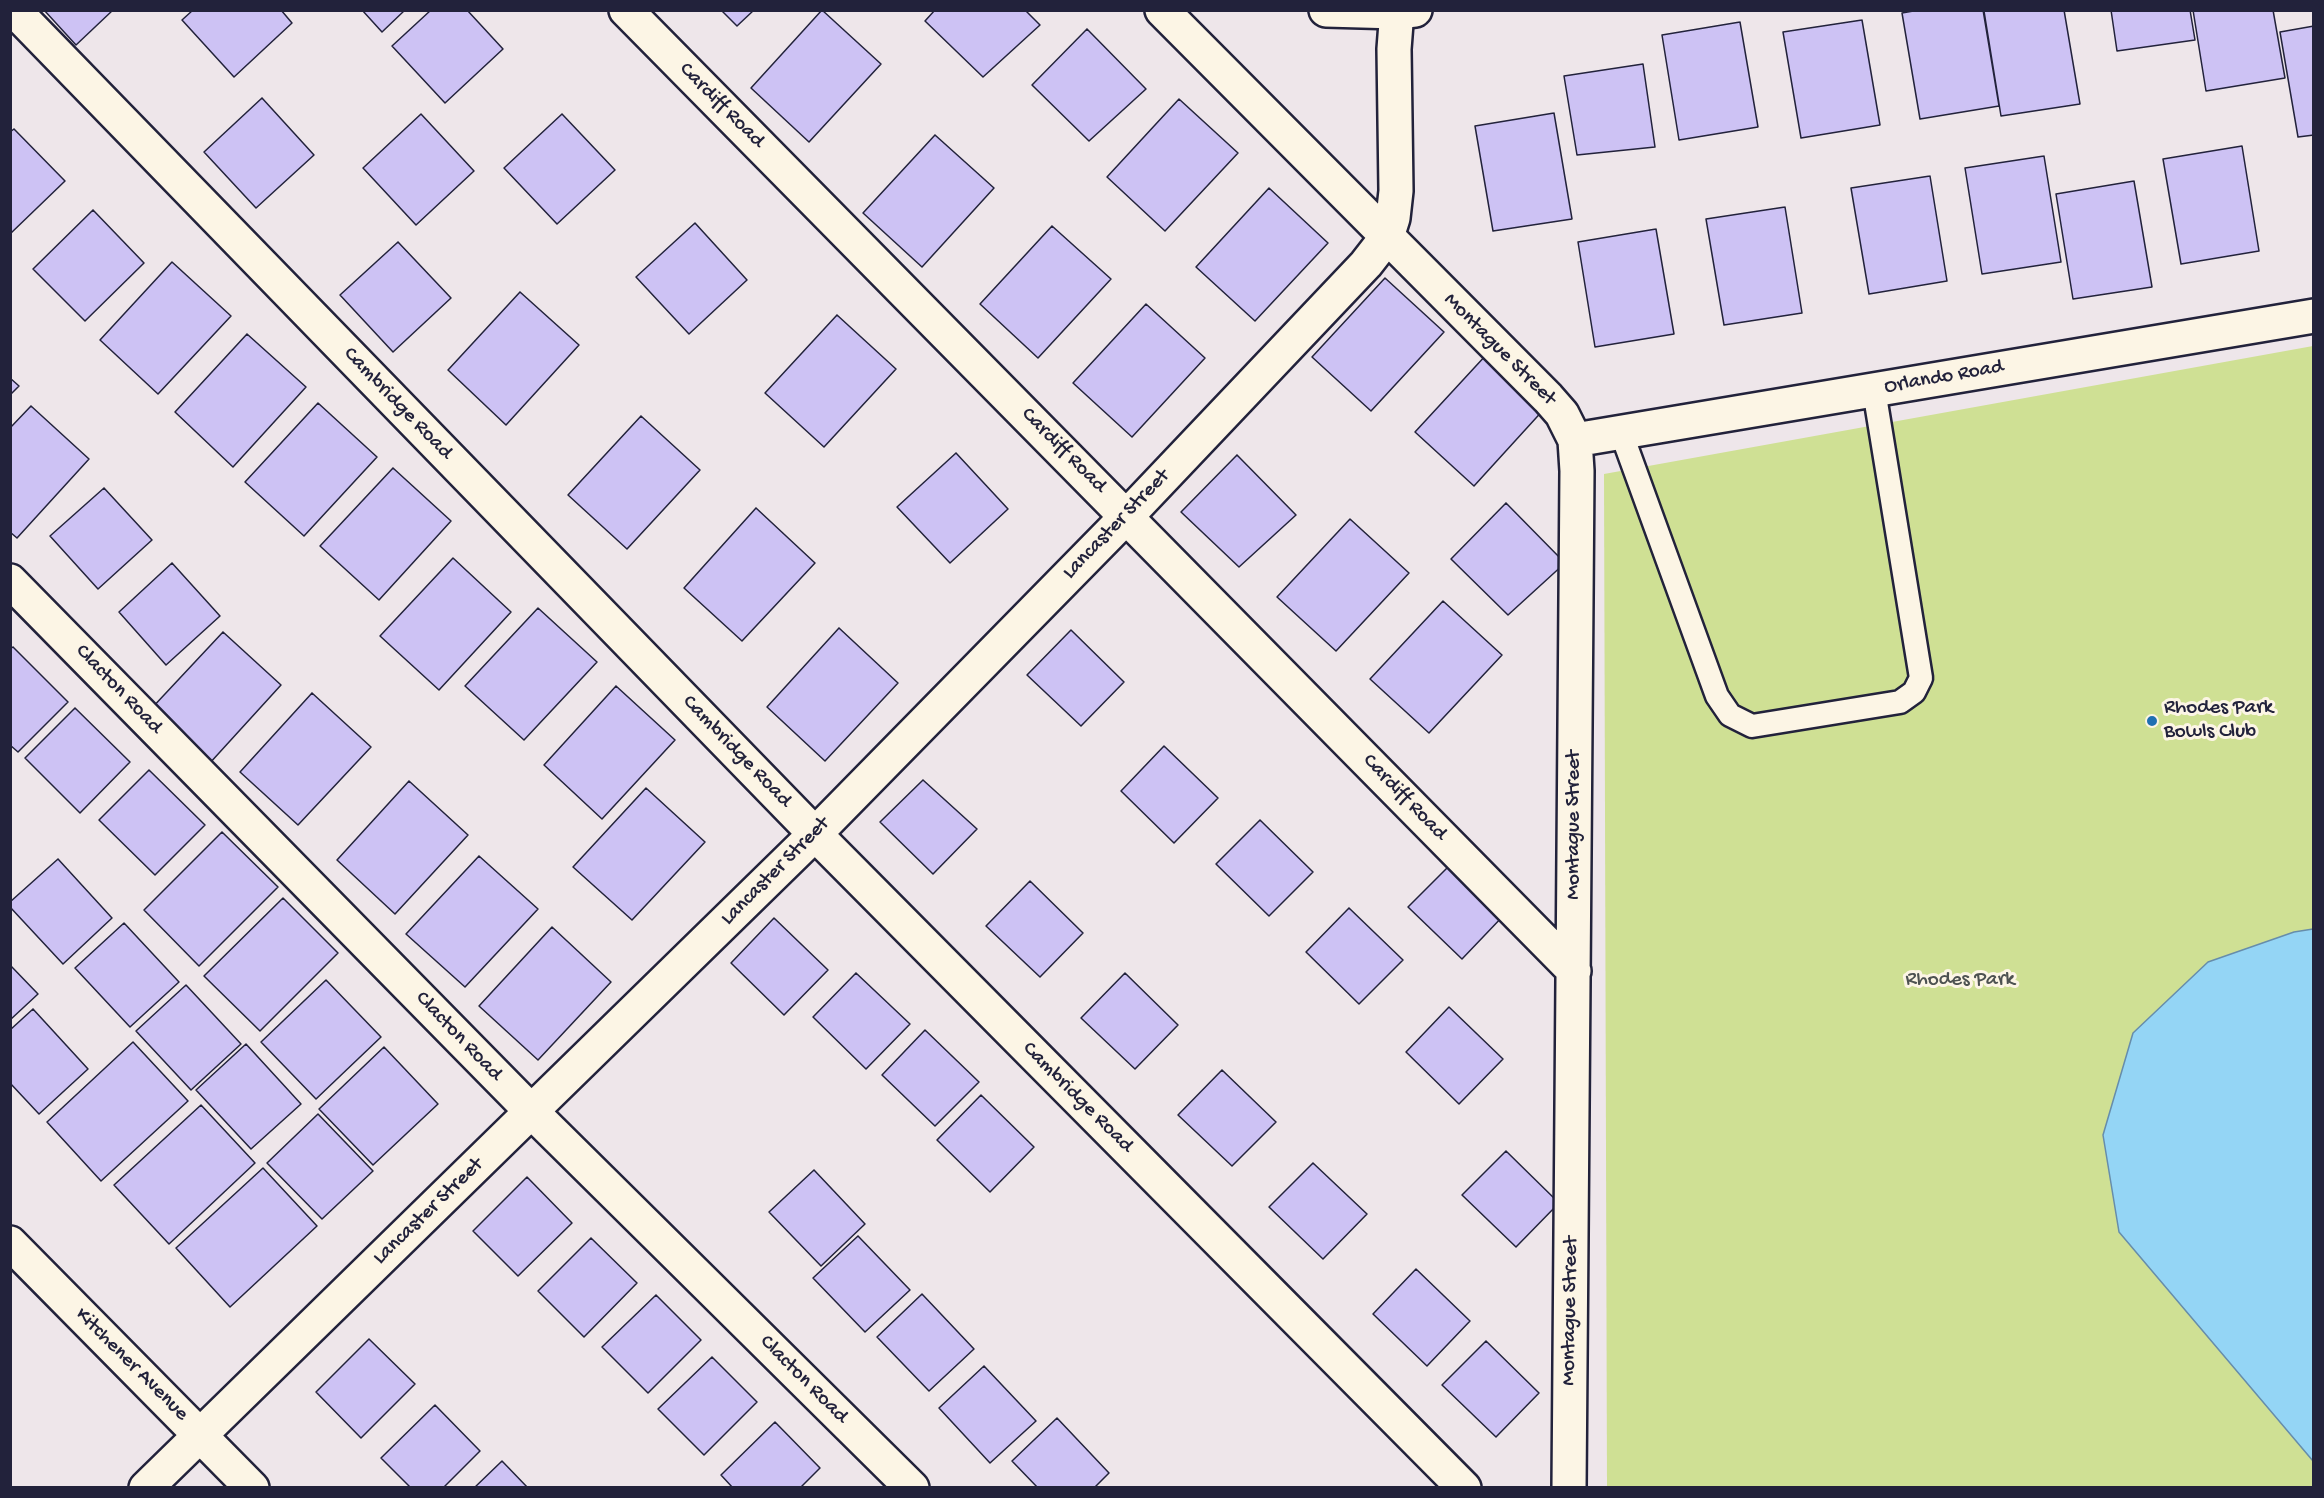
<!DOCTYPE html>
<html>
<head>
<meta charset="utf-8">
<style>
  body { margin:0 }
  #map { position:relative; width:2324px; height:1498px; overflow:hidden; background:#eee6ea; font-family:"Gochi Hand",sans-serif }
  canvas { display:block }
  .frame { position:absolute; inset:0; border:12px solid #22223b; pointer-events:none }
</style>
</head>
<body>
<div id="map">
<canvas width="2324" height="1498"></canvas>
<div class="frame"></div>
</div>
<script>
const ctx = document.querySelector('canvas').getContext('2d');
ctx.lineJoin = 'round';
function paint(path, color) {
  ctx.fillStyle = color;
  ctx.fill(path, 'evenodd');
}
function shape(rows) {
  const path = new Path2D();
  for (const r of rows) {
    path.moveTo(r[0], r[1]);
    for (let i = 2; i < r.length; i += 2) path.lineTo(r[i], r[i + 1]);
  }
  return path;
}
function stroke(path, color, width, dash) {
  ctx.strokeStyle = color;
  ctx.lineWidth = width;
  ctx.lineCap = dash ? 'butt' : 'round';
  ctx.setLineDash(dash || []);
  ctx.stroke(path);
}
function drawText(font, color, halo, rows, align = 'center') {
  ctx.font = font + ' "Gochi Hand",sans-serif';
  ctx.lineWidth = 6;
  ctx.setLineDash([]);
  ctx.textBaseline = 'middle';
  ctx.strokeStyle = halo;
  ctx.fillStyle = color;
  for (const [text, x, y, turn = 0] of rows) {
    ctx.save();
    ctx.translate(x, y);
    ctx.rotate((+turn || 0) * Math.PI / 180);
    ctx.textAlign = isNaN(turn) ? turn : align;
    if (halo) ctx.strokeText(text, 0, 0);
    ctx.fillText(text, 0, 0);
    ctx.restore();
  }
}
paint(shape([
  [2313,346,2313,1487,1607,1487,1604,474]
]), '#cfe094');
const water = shape([
  [2313,929,2314,929,2313,1461,2119,1232,2103,1135,2133,1033,2208,962,2294,932,2313,929]
]);
paint(water, '#94d5f5');
stroke(water, '#668dab', 1.5);
const building = shape([
  [44,10,113,10,76,45,44,10],
  [193,10,281,10,292,23,234,77,182,20,193,10],
  [362,10,405,10,382,32,362,10],
  [431,10,467,10,503,49,445,103,392,46,431,10],
  [721,10,754,10,737,26,721,10],
  [822,10,881,64,809,142,751,88,822,10],
  [935,10,1025,10,1040,25,983,77,925,21,935,10],
  [1919,10,1983,10,1999,106,1920,119,1902,13,1919,10],
  [2064,10,2080,104,2001,116,1984,11,2064,10],
  [2111,10,2190,10,2195,40,2117,51,2111,10],
  [2193,10,2273,10,2285,78,2206,91,2193,10],
  [1862,20,1880,125,1801,138,1783,32,1862,20],
  [1740,22,1758,127,1679,140,1662,35,1740,22],
  [2314,26,2314,135,2298,137,2280,32,2314,26],
  [1087,29,1146,89,1089,141,1032,85,1087,29],
  [1643,64,1655,147,1577,155,1564,76,1643,64],
  [262,98,314,155,256,208,204,152,262,98],
  [1179,99,1238,153,1165,231,1107,177,1179,99],
  [1554,113,1572,219,1493,231,1475,126,1554,113],
  [421,114,474,171,416,225,363,168,421,114],
  [562,114,615,170,557,224,504,168,562,114],
  [14,129,65,181,10,234,10,132,14,129],
  [935,135,994,188,922,267,863,213,935,135],
  [2242,146,2259,251,2181,264,2163,159,2242,146],
  [2044,156,2061,262,1982,274,1965,168,2044,156],
  [1930,176,1947,281,1869,294,1851,188,1930,176],
  [2134,181,2152,287,2073,299,2056,194,2134,181],
  [1269,188,1328,243,1255,321,1196,267,1269,188],
  [1785,207,1802,313,1724,325,1706,219,1785,207],
  [93,210,144,263,85,321,33,269,93,210],
  [695,223,747,280,689,334,636,277,695,223],
  [1052,226,1111,279,1038,358,980,304,1052,226],
  [1656,229,1674,334,1595,347,1578,242,1656,229],
  [398,242,451,298,393,352,340,295,398,242],
  [172,262,231,316,158,394,100,340,172,262],
  [1385,278,1444,332,1371,411,1312,357,1385,278],
  [520,292,579,345,506,425,448,370,520,292],
  [1146,304,1205,358,1132,437,1073,383,1146,304],
  [837,315,896,369,824,447,765,393,837,315],
  [247,334,306,387,233,467,175,412,247,334],
  [1487,354,1546,407,1474,486,1415,432,1487,354],
  [10,378,19,386,10,395,10,378],
  [318,403,377,457,304,536,245,482,318,403],
  [31,406,89,459,17,538,10,532,10,428,31,406],
  [641,416,700,470,627,549,568,495,641,416],
  [956,453,1008,509,950,563,897,507,956,453],
  [1237,455,1296,515,1239,567,1181,512,1237,455],
  [393,468,451,521,379,600,320,546,393,468],
  [104,488,152,540,98,589,50,536,104,488],
  [1506,503,1565,563,1508,615,1451,559,1506,503],
  [756,508,815,563,742,641,684,588,756,508],
  [1350,519,1409,573,1336,651,1277,597,1350,519],
  [453,558,511,612,439,690,380,636,453,558],
  [172,563,220,616,166,665,119,612,172,563],
  [1443,601,1502,655,1429,733,1370,679,1443,601],
  [538,608,597,662,524,740,465,686,538,608],
  [839,628,898,683,825,761,767,707,839,628],
  [1071,630,1124,682,1081,726,1027,675,1071,630],
  [223,632,281,685,209,764,150,710,223,632],
  [13,647,68,702,18,752,10,745,10,649,13,647],
  [616,686,675,740,602,819,544,765,616,686],
  [312,693,371,747,298,825,240,772,312,693],
  [75,708,130,762,80,813,25,758,75,708],
  [1164,746,1218,798,1174,843,1121,791,1164,746],
  [149,770,205,825,155,875,99,820,149,770],
  [923,780,977,829,933,874,880,822,923,780],
  [409,781,468,835,395,914,337,860,409,781],
  [646,788,705,842,632,920,573,867,646,788],
  [1260,820,1313,872,1269,916,1216,864,1260,820],
  [222,832,278,887,199,966,144,910,222,832],
  [479,856,538,909,465,987,406,934,479,856],
  [58,859,112,918,63,964,10,907,10,902,58,859],
  [1452,863,1505,914,1462,959,1408,907,1452,863],
  [1030,881,1083,933,1040,977,986,926,1030,881],
  [283,898,338,953,260,1031,204,976,283,898],
  [1349,908,1403,960,1359,1004,1306,952,1349,908],
  [774,918,828,970,784,1015,731,963,774,918],
  [124,923,179,982,130,1027,75,968,124,923],
  [552,927,611,982,538,1060,479,1006,552,927],
  [10,965,38,994,10,1020,10,965],
  [856,973,910,1024,866,1069,813,1017,856,973],
  [1125,973,1178,1025,1135,1069,1081,1018,1125,973],
  [326,980,381,1037,316,1099,261,1042,326,980],
  [186,985,241,1044,191,1090,136,1031,186,985],
  [1449,1007,1503,1059,1459,1104,1406,1052,1449,1007],
  [33,1009,88,1069,39,1114,10,1083,10,1030,33,1009],
  [925,1030,979,1082,935,1126,882,1075,925,1030],
  [133,1042,188,1101,101,1181,47,1122,133,1042],
  [246,1044,301,1104,251,1149,196,1090,246,1044],
  [384,1047,438,1104,373,1165,319,1109,384,1047],
  [1222,1070,1276,1122,1232,1166,1178,1115,1222,1070],
  [981,1095,1034,1147,990,1192,937,1140,981,1095],
  [201,1105,255,1163,169,1244,114,1185,201,1105],
  [318,1114,373,1171,322,1219,267,1163,318,1114],
  [1506,1151,1559,1203,1516,1247,1462,1195,1506,1151],
  [1313,1163,1367,1214,1323,1259,1269,1207,1313,1163],
  [263,1168,317,1226,230,1307,176,1248,263,1168],
  [814,1170,865,1224,821,1266,769,1212,814,1170],
  [527,1177,572,1223,518,1276,473,1231,527,1177],
  [858,1236,910,1290,865,1332,813,1278,858,1236],
  [591,1238,637,1283,584,1337,538,1291,591,1238],
  [1416,1269,1470,1321,1427,1366,1373,1314,1416,1269],
  [922,1294,974,1349,929,1391,877,1337,922,1294],
  [656,1295,701,1340,648,1393,602,1347,656,1295],
  [369,1339,415,1384,361,1438,316,1392,369,1339],
  [1486,1341,1539,1393,1496,1437,1442,1385,1486,1341],
  [712,1357,757,1402,704,1455,658,1409,712,1357],
  [984,1366,1036,1421,990,1463,939,1408,984,1366],
  [435,1405,480,1451,443,1488,411,1488,381,1458,435,1405],
  [1057,1418,1109,1473,1094,1488,1038,1488,1012,1461,1057,1418],
  [775,1422,820,1468,800,1488,733,1488,721,1475,775,1422],
  [502,1461,528,1488,474,1488,502,1461]
]);
paint(building, '#cdc2f4');
stroke(building, '#22223b', 1.5);
const lane = shape([
  [1621,432,1717,696,1730,715,1752,726,1900,702,1914,692,1921,678,1874,390]
]);
const street = shape([
  [14,10,815,834,1464,1488],
  [626,10,1574,971],
  [1162,10,1548,398,1562,414,1575,440,1577,471,1569,1488],
  [1575,440,2314,316],
  [10,581,532,1112,912,1488],
  [146,1488,815,834,1127,516,1366,264,1387,237,1393,218,1396,191,1394,49,1397,10]
]);
const secondary = shape([
  [1326,10,1397,12,1415,10],
  [10,1243,252,1488]
]);
stroke(lane, '#22223b', 27);
stroke(street, '#22223b', 38);
stroke(secondary, '#22223b', 38);
stroke(lane, '#fcf5e5', 22);
stroke(street, '#fcf5e5', 33);
stroke(secondary, '#fcf5e5', 33);
for (const [x, y, r, color] of [
  [2152,721,6,"#1f6fb2"]
]) {
  const dot = new Path2D();
  dot.arc(x, y, r, 0, 2 * Math.PI);
  ctx.fillStyle = color;
  ctx.fill(dot);
  stroke(dot, '#fcf5e5', 2);
}
drawText('21px', '#22223b', '#fcf5e5', [
  ["Cardiff Road",721,106,45],
  ["Montague Street",1499,350,45],
  ["Orlando Road",1944,378,-10],
  ["Cambridge Road",397,404,46],
  ["Cardiff Road",1063,451,45],
  ["Lancaster Street",1117,525,-46],
  ["Clacton Road",118,690,46],
  ["Cambridge Road",736,752,46],
  ["Cardiff Road",1404,798,46],
  ["Montague Street",1575,825,-90],
  ["Lancaster Street",776,872,-45],
  ["Clacton Road",458,1037,46],
  ["Cambridge Road",1077,1098,45],
  ["Lancaster Street",429,1212,-44],
  ["Montague Street",1571,1311,-89],
  ["Kitchener Avenue",131,1365,45],
  ["Clacton Road",803,1380,45]
]);
drawText('21px', '#22223b', '#fcf5e5', [
  ["Rhodes Park",2164,709],
  ["Bowls Club",2164,733]
], 'left');
drawText('21px', '#4d5251', '#fcf5e5', [
  ["Rhodes Park",1960,981]
]);
</script>
</body>
</html>
